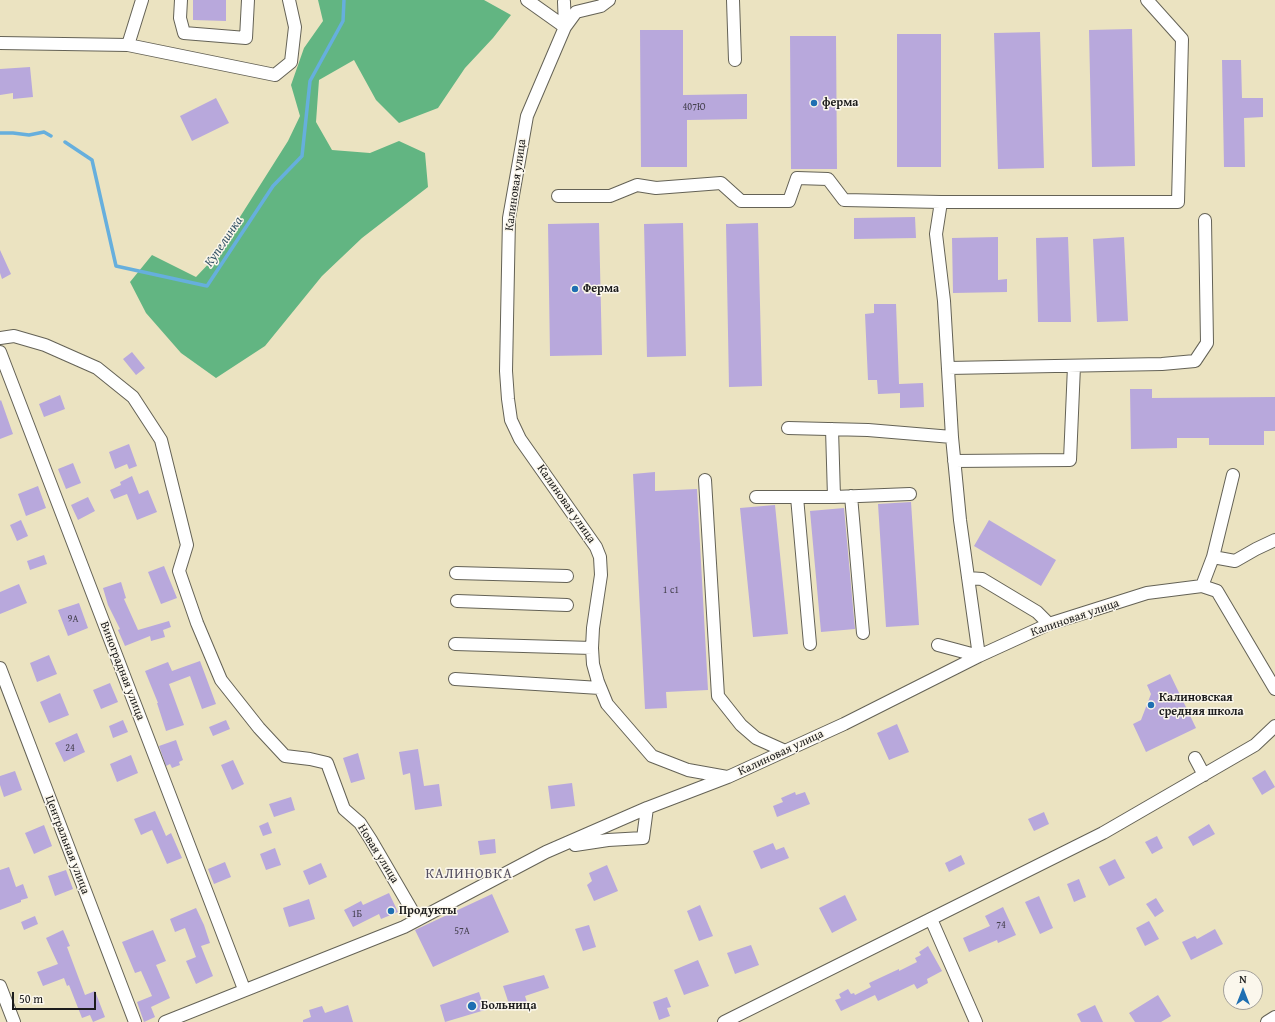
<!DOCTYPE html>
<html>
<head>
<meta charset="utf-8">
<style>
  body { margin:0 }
  #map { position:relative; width:1275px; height:1022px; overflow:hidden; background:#ebe3c1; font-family:"Gentium Book Plus",serif }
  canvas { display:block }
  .north { position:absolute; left:1223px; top:970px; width:40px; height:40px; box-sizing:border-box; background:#fbf7ec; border:1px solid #a29f99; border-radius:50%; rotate:0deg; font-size:11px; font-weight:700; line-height:16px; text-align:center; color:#1c1c1c }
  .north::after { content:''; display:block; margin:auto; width:14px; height:18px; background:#1f6fb2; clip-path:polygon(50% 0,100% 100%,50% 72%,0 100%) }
  .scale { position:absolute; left:12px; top:992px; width:84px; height:18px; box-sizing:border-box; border:2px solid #1c1c1c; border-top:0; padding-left:5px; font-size:12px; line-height:14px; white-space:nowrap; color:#1c1c1c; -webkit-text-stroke:3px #fbf7ec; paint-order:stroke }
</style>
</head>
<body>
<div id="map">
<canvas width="1275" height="1022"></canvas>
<div class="north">N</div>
<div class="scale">50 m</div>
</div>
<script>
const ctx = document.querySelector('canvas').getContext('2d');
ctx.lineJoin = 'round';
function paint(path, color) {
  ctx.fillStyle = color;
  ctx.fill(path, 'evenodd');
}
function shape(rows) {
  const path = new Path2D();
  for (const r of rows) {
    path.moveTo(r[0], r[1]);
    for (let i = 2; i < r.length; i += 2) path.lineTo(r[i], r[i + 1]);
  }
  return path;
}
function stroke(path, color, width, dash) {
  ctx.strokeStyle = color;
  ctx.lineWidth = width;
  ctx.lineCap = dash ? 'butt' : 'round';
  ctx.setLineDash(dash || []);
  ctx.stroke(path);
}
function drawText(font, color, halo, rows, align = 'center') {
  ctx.font = font + ' "Gentium Book Plus",serif';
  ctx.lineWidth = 3;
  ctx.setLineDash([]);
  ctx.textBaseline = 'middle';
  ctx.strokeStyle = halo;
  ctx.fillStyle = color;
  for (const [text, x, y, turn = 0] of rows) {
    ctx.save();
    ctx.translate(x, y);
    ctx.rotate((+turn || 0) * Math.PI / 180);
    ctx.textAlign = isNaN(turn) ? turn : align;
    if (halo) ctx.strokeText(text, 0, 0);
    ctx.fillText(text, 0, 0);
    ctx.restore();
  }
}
paint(shape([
  [318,0,484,0,511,15,493,38,465,68,438,108,399,123,376,100,354,60,319,80,316,122,332,150,370,153,399,141,425,153,428,187,362,238,322,276,265,346,216,378,181,353,146,313,130,282,152,255,196,277,214,258,288,141,300,116,291,85,304,48,323,21]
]), '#62b582');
stroke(shape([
  [0,133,13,133,29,135,44,132,51,136],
  [65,142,92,160,116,266,207,286,273,186,302,156,310,81,343,21,344,0]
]), '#66afdd', 3.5);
paint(shape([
  [193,0,226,0,226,21,193,20],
  [1132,29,1135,166,1092,167,1089,30],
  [640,30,683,30,683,95,747,94,747,119,687,120,687,167,641,167],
  [1040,32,1044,168,998,169,994,33],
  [897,34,941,34,941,167,897,167],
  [790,36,836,36,837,169,791,169],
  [1222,60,1241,60,1242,98,1263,98,1263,117,1244,118,1245,167,1224,167],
  [30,67,33,97,13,99,13,93,0,95,0,69],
  [216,98,229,123,192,141,180,116],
  [915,217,916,238,854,239,854,218],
  [599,223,602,355,550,356,548,224],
  [683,223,686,356,647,357,644,224],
  [758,223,762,386,729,387,726,224],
  [998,237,998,280,1007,279,1007,292,953,293,952,238],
  [1068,237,1071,322,1038,322,1036,238],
  [1124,237,1128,321,1097,322,1093,239],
  [0,250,11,274,2,279,0,273],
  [874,304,896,304,899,384,923,383,924,407,900,408,900,393,878,394,877,380,868,380,865,314,874,313],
  [132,352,145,368,136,375,123,359],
  [1130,389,1152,389,1152,398,1275,397,1275,431,1264,431,1264,445,1209,445,1209,438,1177,438,1177,448,1131,449],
  [60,395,65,409,44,417,39,404],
  [1,400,13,434,0,439,0,401],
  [129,444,137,466,129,469,127,464,115,469,109,452],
  [73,463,81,483,66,489,58,469],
  [655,472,655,491,697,489,708,690,666,692,667,708,645,709,633,474],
  [132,476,139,494,148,490,157,512,137,520,127,494,114,499,110,490,121,485,120,482],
  [38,486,46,508,26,516,18,494],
  [88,497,95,511,78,520,71,505],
  [911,502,919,625,886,627,878,504],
  [775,505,788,634,753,637,740,508],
  [844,508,855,629,821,632,810,511],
  [21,520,28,536,17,541,10,525],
  [989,520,1056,560,1041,586,974,546],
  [44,555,47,564,30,570,27,561],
  [164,566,177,598,161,604,148,572],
  [121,582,126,598,124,599,138,630,169,621,171,627,163,630,165,637,151,641,150,636,125,646,118,630,120,629,108,605,103,588],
  [19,584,27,603,0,614,0,592],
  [79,603,88,628,68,636,58,610],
  [49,655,57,674,37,682,30,663],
  [200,661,216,704,202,709,190,676,169,684,184,725,166,731,157,703,158,703,145,671,168,662,172,671],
  [1170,674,1196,728,1146,752,1133,724,1141,720,1151,694,1147,685],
  [110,683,118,702,101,709,93,690],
  [60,693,69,715,49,723,40,702],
  [123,720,128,732,113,738,109,726],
  [226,720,230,729,213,736,209,727],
  [897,724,909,752,889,760,877,733],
  [77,733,85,752,64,762,55,743],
  [176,740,183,760,179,762,180,765,172,768,170,764,166,766,159,746],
  [418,749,424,786,439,784,442,806,415,810,410,773,403,775,399,752],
  [358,753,365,779,351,783,343,758],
  [131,755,138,773,117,782,110,764],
  [233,760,244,784,232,790,221,765],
  [1265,770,1275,787,1262,795,1252,778],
  [15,771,22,790,4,797,0,785,0,776],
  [572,783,575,806,551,809,548,786],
  [795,792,796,795,805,792,810,804,777,817,773,806,783,802,781,798],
  [291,797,295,810,274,817,269,804],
  [155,811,166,836,171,833,182,858,167,864,152,830,141,835,134,819],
  [1044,812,1049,824,1034,831,1028,819],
  [268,822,272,833,263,836,259,826],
  [1209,824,1215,834,1193,846,1188,837],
  [44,825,52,846,34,854,25,833],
  [1157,836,1163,848,1152,854,1145,842],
  [495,839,496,853,480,855,478,841],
  [773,843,776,850,784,847,789,858,761,869,753,851],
  [275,848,281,865,266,870,260,854],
  [961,855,965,864,949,872,945,863],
  [1115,859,1125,878,1109,886,1099,867],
  [225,862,231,877,214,884,208,869],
  [321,863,327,877,309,885,303,871],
  [607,865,618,891,594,901,587,885,592,881,589,873],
  [9,867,16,887,23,884,28,898,21,900,21,902,0,910,0,870],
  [66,870,73,889,55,896,48,876],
  [1079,879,1086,897,1074,902,1067,884],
  [389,893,398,912,381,919,379,914,353,927,344,910,361,901,363,905],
  [492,894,509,932,433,967,415,930],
  [845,895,857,920,832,933,819,908],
  [1039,896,1053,928,1040,934,1025,902],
  [1156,898,1164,911,1155,917,1146,904],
  [309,899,315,919,289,927,283,908],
  [700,905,713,936,699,941,687,911],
  [1003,907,1016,935,998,943,997,940,969,952,963,938,990,926,985,916],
  [196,908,204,925,210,943,201,946,213,976,196,984,186,961,196,957,185,928,175,932,170,919],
  [35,916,38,924,24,930,21,922],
  [1149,921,1159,939,1145,946,1136,928],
  [589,925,596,947,583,951,575,929],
  [1215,929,1223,944,1191,960,1182,942,1195,936,1197,939],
  [63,930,70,946,67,947,85,995,95,991,105,1017,93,1022,90,1015,82,1018,69,985,67,986,64,978,43,986,37,972,58,964,46,938],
  [153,930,166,961,156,965,170,998,151,1007,155,1017,144,1022,137,1002,152,996,141,971,135,973,122,942],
  [751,945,759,965,735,974,727,953],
  [928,946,942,971,927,979,928,983,917,989,914,984,878,1001,875,995,841,1011,835,1000,841,998,839,994,848,989,851,994,854,993,855,995,871,987,869,983,899,969,899,971,917,962,915,958,921,955,919,952],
  [698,960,709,986,684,995,674,970],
  [544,975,549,988,525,996,527,1002,510,1007,503,986],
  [479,992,485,1010,445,1022,440,1005],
  [1158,995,1171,1016,1161,1022,1135,1022,1129,1013],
  [667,997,671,1007,667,1008,670,1016,659,1020,653,1002],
  [348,1005,353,1022,303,1022,303,1020,311,1017,309,1010,322,1006,325,1013],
  [1095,1005,1103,1022,1081,1022,1077,1014]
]), '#b8a8dc');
const minor = shape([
  [181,0,180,18,184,33,246,38,248,0],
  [527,0,565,27,527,116,509,218,506,371,508,399,511,420,520,439,596,547,600,557,601,575,593,628,592,648,593,664,598,682,607,704,652,756,688,770,727,777],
  [733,0,735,60],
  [564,2,565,27],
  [565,27,576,12,601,6,609,0],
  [0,43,128,45,275,75,291,62,295,27,289,0],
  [128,45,142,0],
  [558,196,610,196,637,185,656,188,721,183,741,201,789,201,797,178,828,179,844,200,941,202,936,234,944,301,952,437,960,520,979,656,938,645],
  [941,202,1178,202,1182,39,1147,0],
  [0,338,14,336,45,345,97,368,133,397,161,440,187,545,179,571,197,623,221,680,259,728,285,756,310,759,327,763,344,809,360,823,371,840,417,919],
  [0,352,244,989],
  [948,368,1162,364,1195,361,1207,343,1205,220],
  [788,428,868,430,952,437],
  [832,429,834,497,910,494],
  [954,461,1070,460,1074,366],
  [705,480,718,696,741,725,756,738,785,751],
  [851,496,863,633],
  [756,497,834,497],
  [797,497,810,644],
  [1213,557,1235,561,1256,549,1275,540],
  [456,573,567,576],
  [968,578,982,579,1037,612,1049,624],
  [1202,586,1213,557,1233,475],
  [457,601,567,605],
  [455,644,592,648],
  [0,668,135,1022],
  [455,679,600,688],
  [1195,758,1204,775],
  [575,845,608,840,643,838,647,808],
  [931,919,976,1022],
  [0,986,14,1022],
  [165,1022,404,927,546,852,647,808,728,777,844,724,979,656,1049,624,1147,593,1202,586,1217,591,1275,689],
  [724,1022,1103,833,1255,745,1275,726],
  [1267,1022,1275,1017]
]);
stroke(minor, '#646256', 14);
stroke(minor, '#fff', 12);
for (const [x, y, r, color] of [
  [814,103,4,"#1f6fb2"],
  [575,289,4,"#1f6fb2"],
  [1151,705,4,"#1f6fb2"],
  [391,911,4,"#1f6fb2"],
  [472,1006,5,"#1f6fb2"]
]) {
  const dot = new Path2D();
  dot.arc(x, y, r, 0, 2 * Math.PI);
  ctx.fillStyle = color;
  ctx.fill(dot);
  stroke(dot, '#fbf7ec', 1.5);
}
drawText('10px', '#433f4c', null, [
  ["407Ю",694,107],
  ["1 с1",671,590],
  ["9А",73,619],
  ["24",70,748],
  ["1Б",357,914],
  ["74",1001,925],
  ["57А",462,931]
]);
drawText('bold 12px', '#1c1c1c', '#fbf7ec', [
  ["ферма",822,103],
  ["Ферма",583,289],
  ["Калиновская",1159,698],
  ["средняя школа",1159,712],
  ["Продукты",399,911],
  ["Больница",481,1006]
], 'left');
drawText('12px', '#1c1c1c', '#fbf7ec', [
  ["Калиновая улица",516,185,-82],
  ["Калиновая улица",566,504,55],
  ["Калиновая улица",1075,618,-19],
  ["Виноградная улица",122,671,69],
  ["Калиновая улица",781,753,-25],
  ["Центральная улица",67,845,69],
  ["Новая улица",378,854,58]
]);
drawText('italic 13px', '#3a5769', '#fbf7ec', [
  ["Купелинка",224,242,-56]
]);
ctx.letterSpacing = '1px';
drawText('14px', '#534d5f', '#fbf7ec', [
  ["КАЛИНОВКА",469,874]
]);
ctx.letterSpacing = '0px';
</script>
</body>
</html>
